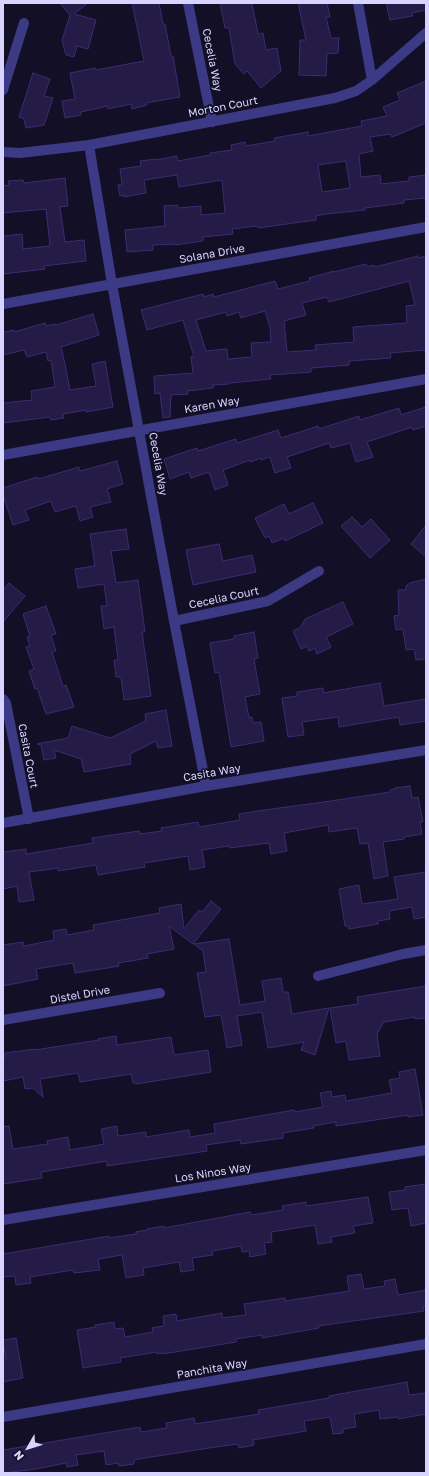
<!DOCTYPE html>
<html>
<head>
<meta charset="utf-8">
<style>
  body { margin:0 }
  #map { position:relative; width:429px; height:1476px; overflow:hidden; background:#130f26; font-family:"Golos Text",sans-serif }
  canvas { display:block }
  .frame { position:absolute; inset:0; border:4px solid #d9d4ff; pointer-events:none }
  .north { position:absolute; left:8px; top:1428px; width:40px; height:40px; -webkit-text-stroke:3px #130f26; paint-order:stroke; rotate:231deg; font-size:11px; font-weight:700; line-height:16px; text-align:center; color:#d9d4ff }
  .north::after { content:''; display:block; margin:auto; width:14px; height:18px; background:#d9d4ff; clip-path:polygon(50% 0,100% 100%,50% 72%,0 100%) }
</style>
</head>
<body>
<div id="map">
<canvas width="429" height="1476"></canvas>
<div class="frame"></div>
<div class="north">N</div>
</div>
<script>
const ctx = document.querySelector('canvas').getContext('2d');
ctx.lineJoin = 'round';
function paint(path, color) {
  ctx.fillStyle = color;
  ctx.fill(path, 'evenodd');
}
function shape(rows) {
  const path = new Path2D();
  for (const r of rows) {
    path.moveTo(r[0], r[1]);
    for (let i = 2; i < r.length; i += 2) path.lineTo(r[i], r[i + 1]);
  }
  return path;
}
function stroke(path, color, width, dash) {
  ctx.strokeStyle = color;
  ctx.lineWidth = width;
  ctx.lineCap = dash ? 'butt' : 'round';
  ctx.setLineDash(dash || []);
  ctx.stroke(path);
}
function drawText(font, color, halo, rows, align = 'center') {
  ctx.font = font + ' "Golos Text",sans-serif';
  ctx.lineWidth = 3.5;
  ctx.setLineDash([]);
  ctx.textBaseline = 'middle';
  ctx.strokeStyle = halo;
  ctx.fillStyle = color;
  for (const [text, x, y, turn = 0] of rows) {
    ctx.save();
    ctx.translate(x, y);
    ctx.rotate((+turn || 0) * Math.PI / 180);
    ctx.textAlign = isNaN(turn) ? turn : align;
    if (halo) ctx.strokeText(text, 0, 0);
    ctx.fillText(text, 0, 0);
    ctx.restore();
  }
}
const building = shape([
  [60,3,88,3,74,14,96,20,88,49,77,46,74,57,66,55,62,40,70,15,60,3],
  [132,3,159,3,163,24,165,24,171,56,173,56,180,97,146,103,147,105,132,109,131,104,108,109,108,106,81,112,81,115,65,118,62,101,75,99,70,73,95,68,96,70,144,61,132,3],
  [220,3,252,3,258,34,263,33,266,50,277,48,281,71,261,88,247,71,244,74,235,64,229,28,225,28,220,3],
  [298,3,327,3,330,17,326,17,331,38,339,38,338,53,327,54,326,76,299,75,300,40,306,40,298,3],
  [386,3,426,3,426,10,412,13,412,16,390,20,386,3],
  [33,73,50,79,44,96,53,98,44,125,26,128,24,119,19,117,33,73],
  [426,81,426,123,392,137,390,134,370,137,373,151,359,154,361,177,380,175,381,184,409,181,409,177,426,175,426,198,404,200,404,203,365,208,365,210,325,214,316,216,316,220,258,228,257,226,232,229,233,234,203,237,203,241,175,245,175,244,153,245,153,250,127,252,125,230,165,226,164,206,178,205,178,208,201,206,201,215,225,213,222,180,179,187,177,175,144,180,146,193,124,197,124,195,120,196,118,185,122,184,120,169,141,166,140,161,156,159,156,160,177,156,178,161,210,155,210,153,232,150,231,145,245,142,246,146,275,141,274,138,308,132,308,136,362,126,361,121,387,116,383,107,400,100,397,93,426,81],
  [346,161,350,188,322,192,318,165,346,161],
  [65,178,68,206,60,207,65,242,84,240,86,261,44,266,45,269,3,274,3,236,22,234,23,249,50,246,46,209,3,213,3,186,9,185,8,181,23,180,24,183,65,178],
  [418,256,418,258,426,256,426,350,390,353,391,358,349,361,349,365,311,368,311,372,270,375,271,379,229,383,229,384,213,385,213,388,187,391,188,394,171,395,170,417,163,418,160,393,155,394,154,376,193,373,191,357,194,357,183,320,147,330,141,310,203,294,204,297,213,294,214,297,275,281,278,289,310,281,309,278,334,271,334,272,366,264,367,267,374,265,375,267,418,256],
  [409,281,415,305,406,306,407,323,353,327,354,342,315,345,316,350,287,352,284,321,306,315,302,303,327,297,329,302,409,281],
  [265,311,270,327,271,342,251,343,252,357,228,359,227,349,206,351,196,320,226,312,227,316,239,312,241,318,265,311],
  [93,314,99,335,61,347,65,364,70,390,96,386,92,364,105,361,113,407,86,412,86,410,63,414,64,418,51,420,50,417,3,423,3,403,32,400,31,391,55,387,51,360,48,361,46,352,27,357,24,350,3,355,3,332,14,330,14,332,45,323,46,326,55,324,56,325,93,314],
  [426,407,426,426,413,430,412,427,367,442,373,457,356,462,350,443,331,448,329,443,287,457,291,468,275,473,270,457,261,460,261,458,250,462,250,460,223,470,228,485,215,490,209,472,191,478,189,472,170,479,164,459,197,448,198,451,236,439,237,443,278,430,281,438,318,426,319,429,359,416,360,420,399,408,401,415,426,407],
  [117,461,123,484,107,489,111,502,90,507,93,517,80,521,76,506,55,512,51,501,25,510,29,520,13,525,3,495,3,488,37,477,38,479,79,467,80,471,117,461],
  [313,503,323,523,285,541,284,538,272,543,269,536,265,538,255,518,284,504,289,514,313,503],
  [352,517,362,527,371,519,390,540,370,558,341,526,352,517],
  [426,525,426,557,411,544,426,525],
  [126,529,129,549,111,551,116,583,138,580,145,632,142,632,151,696,124,700,121,677,116,677,114,660,118,660,114,627,104,629,101,606,107,606,104,584,78,588,75,569,95,566,90,534,126,529],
  [219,544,223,561,252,555,256,572,193,585,186,550,219,544],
  [426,579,426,659,416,660,414,649,406,650,403,629,396,630,394,616,399,615,398,590,406,590,406,586,410,583,426,579],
  [9,583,25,596,3,622,3,590,9,583],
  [343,602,353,624,326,637,331,647,317,654,315,648,309,651,307,646,301,649,293,631,301,627,305,619,343,602],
  [46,606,56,634,51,635,56,651,52,652,63,686,66,685,74,707,46,714,37,688,35,689,29,671,34,669,26,647,30,646,27,637,30,636,23,614,46,606],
  [254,632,258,658,254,659,260,694,245,697,249,718,252,717,253,723,261,722,264,741,231,747,219,672,215,673,210,643,234,639,234,636,254,632],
  [380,683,384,706,426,699,426,721,400,725,399,717,339,727,338,717,302,722,304,735,288,737,282,698,297,696,297,692,323,688,323,693,380,683],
  [166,710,172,746,158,748,156,741,130,754,131,764,84,772,81,759,54,750,56,758,44,760,41,745,37,744,68,738,72,726,110,738,146,721,145,714,166,710],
  [410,786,412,798,418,797,423,822,420,822,422,834,404,837,404,839,383,842,388,876,374,879,368,843,360,844,357,828,329,832,328,825,284,833,287,851,271,854,269,843,230,848,229,846,202,850,205,867,190,870,188,856,144,863,145,867,98,875,96,865,58,871,58,868,29,872,34,900,19,902,17,886,3,889,3,852,26,849,26,854,93,843,92,838,139,831,140,834,162,831,161,828,198,822,199,827,240,820,239,814,264,810,324,802,390,792,390,790,395,789,395,788,410,786],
  [426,872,426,917,414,919,412,907,389,911,390,919,378,921,378,924,349,929,349,926,345,926,339,889,359,885,362,904,398,899,394,877,426,872],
  [211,901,221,909,193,944,169,926,174,949,147,954,148,958,118,963,119,966,101,969,75,973,73,963,36,969,38,979,3,986,3,945,23,942,24,946,54,940,53,931,66,929,67,935,94,930,93,925,160,913,159,908,181,904,184,929,199,910,202,912,211,901],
  [229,939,240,1005,265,1001,262,981,281,978,283,992,288,992,292,1014,329,1008,315,1055,301,1050,304,1042,268,1048,262,1012,237,1016,242,1045,227,1048,221,1015,205,1017,197,973,206,972,203,951,194,944,229,939],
  [426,986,426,1018,415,1019,415,1017,384,1022,377,1034,380,1056,349,1060,346,1041,336,1043,330,1008,358,1004,357,997,426,986],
  [116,1036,117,1045,171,1037,174,1055,208,1050,211,1072,136,1084,136,1083,133,1083,131,1074,80,1082,78,1073,40,1079,43,1097,33,1088,25,1089,23,1077,3,1081,3,1057,5,1057,5,1053,35,1049,35,1050,99,1040,98,1039,116,1036],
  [415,1069,423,1115,408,1117,408,1115,336,1126,336,1122,313,1126,314,1128,283,1133,283,1138,241,1144,240,1140,206,1145,207,1151,107,1166,107,1161,41,1172,42,1178,3,1184,3,1127,9,1126,13,1149,48,1144,47,1141,68,1137,70,1150,104,1144,101,1129,117,1126,118,1136,146,1132,146,1137,189,1130,190,1137,215,1133,214,1124,294,1110,295,1112,323,1107,320,1093,331,1091,332,1097,345,1095,346,1101,392,1093,389,1080,400,1078,399,1072,415,1069],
  [426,1184,426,1223,411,1226,408,1208,392,1210,389,1192,405,1190,405,1187,426,1184],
  [368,1197,373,1223,353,1226,355,1233,331,1237,332,1242,318,1244,315,1225,271,1232,272,1242,264,1243,266,1254,250,1257,249,1251,242,1252,241,1246,212,1251,213,1255,192,1258,194,1270,181,1272,179,1262,143,1268,144,1275,126,1278,122,1255,98,1259,100,1270,74,1273,73,1270,30,1277,31,1283,16,1285,15,1276,3,1277,3,1254,109,1236,109,1238,136,1234,136,1232,147,1230,147,1229,164,1226,164,1228,250,1212,251,1215,283,1210,282,1206,306,1202,306,1206,368,1197],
  [361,1274,364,1289,385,1286,384,1281,395,1279,398,1295,426,1290,426,1306,423,1307,424,1311,318,1326,319,1328,262,1338,262,1335,236,1339,236,1342,169,1353,157,1354,157,1352,120,1358,121,1362,83,1368,77,1330,96,1327,95,1325,114,1322,115,1329,123,1328,125,1337,153,1332,152,1328,164,1326,163,1316,176,1314,177,1321,222,1313,222,1318,246,1315,244,1304,285,1298,285,1301,349,1291,347,1276,361,1274],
  [16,1338,23,1378,3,1382,3,1360,6,1360,3,1340,16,1338],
  [407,1382,409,1395,426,1393,426,1414,398,1419,398,1417,380,1419,379,1410,354,1414,356,1427,343,1429,343,1433,333,1434,330,1417,304,1421,306,1431,253,1440,254,1445,239,1448,238,1444,209,1448,145,1458,134,1460,134,1464,119,1466,118,1463,106,1465,104,1451,76,1455,78,1465,67,1467,66,1463,36,1469,3,1473,3,1450,140,1427,141,1432,167,1428,166,1423,194,1418,195,1424,259,1414,258,1410,329,1398,329,1396,407,1382]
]);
paint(building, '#241b47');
stroke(building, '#3b2d73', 1);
stroke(shape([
  [188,3,212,122],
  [358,3,372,80],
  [3,90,24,23],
  [89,145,112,284,174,621,206,786],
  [3,152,20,153,89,145,335,98,356,91,372,80,426,33],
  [3,304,426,227],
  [3,455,426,379],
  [174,621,268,601,319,571],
  [3,699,6,703,29,819],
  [3,823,206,786,426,750],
  [318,976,403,954,426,950],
  [3,1020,160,993],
  [3,1220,426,1150],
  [3,1417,426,1344]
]), '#3d3a85', 10);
drawText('11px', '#d9d4ff', '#130f26', [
  ["Cecelia Way",212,60,79],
  ["Morton Court",223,107,-11],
  ["Solana Drive",212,254,-10],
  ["Karen Way",212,405,-10],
  ["Cecelia Way",158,464,80],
  ["Cecelia Court",224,598,-12],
  ["Casita Court",28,756,79],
  ["Casita Way",212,773,-10],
  ["Distel Drive",80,995,-10],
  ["Los Ninos Way",213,1173,-9],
  ["Panchita Way",212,1369,-10]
]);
</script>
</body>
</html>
